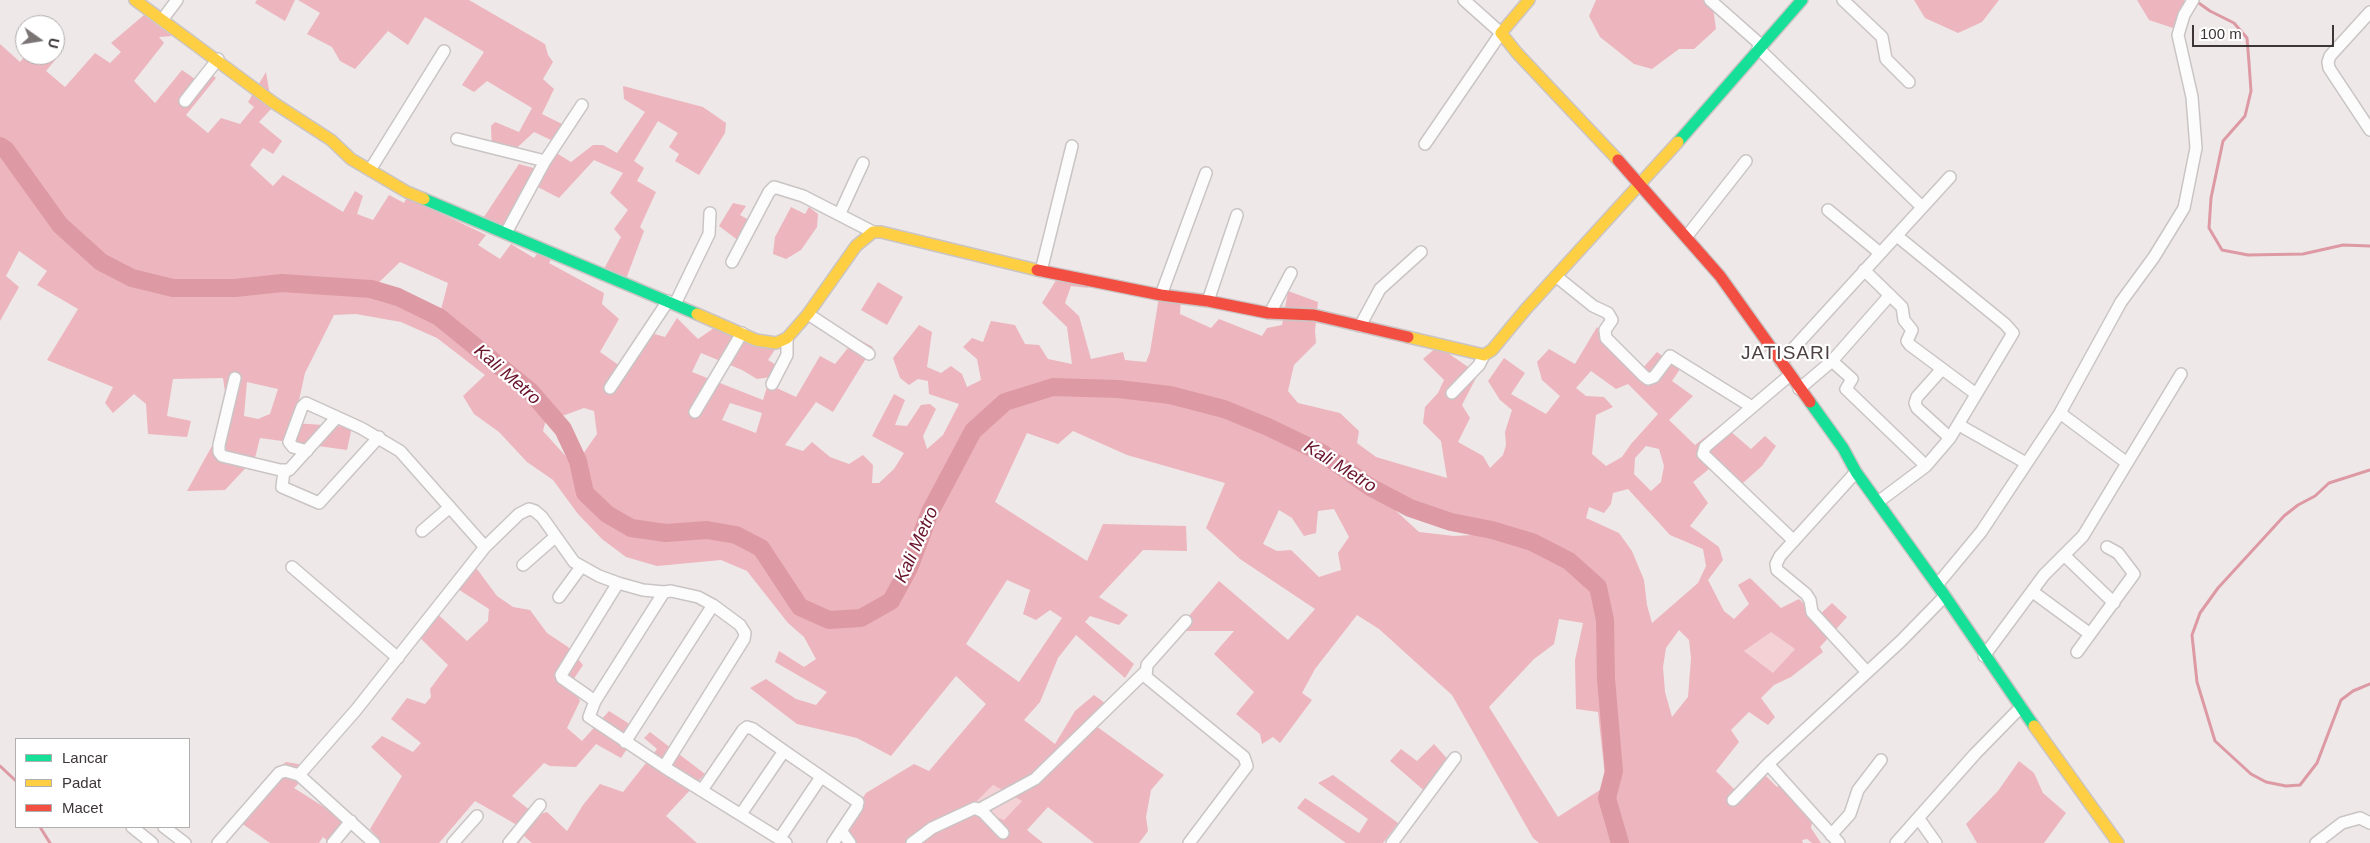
<!DOCTYPE html>
<html>
<head>
<meta charset="utf-8">
<style>
  body { margin:0 }
  #map { position:relative; width:2370px; height:843px; overflow:hidden; background:#eee8e8; font-family:Arial,sans-serif }
  canvas { display:block }
  .legend { position:absolute; left:15px; top:738px; width:175px; height:90px; box-sizing:border-box; background:#fff; border:1px solid #b1afaf; margin:0; padding:6px 9px; list-style:none; font-size:15px; color:#3c3637 }
  .legend li { display:flex; align-items:center; gap:10px; height:25px }
  .legend b { width:25px; border:1px solid #b1afaf }
  .north { position:absolute; left:15px; top:15px; width:50px; height:50px; box-sizing:border-box; background:#fff; border:1px solid #b1afaf; border-radius:50%; rotate:103deg; font-size:14px; font-weight:700; line-height:20px; text-align:center; color:#3c3637 }
  .north::after { content:''; display:block; margin:auto; width:18px; height:22px; background:#7a7475; clip-path:polygon(50% 0,100% 100%,50% 72%,0 100%) }
  .scale { position:absolute; left:2192px; top:25px; width:142px; height:22px; box-sizing:border-box; border:2px solid #3c3637; border-top:0; padding-left:6px; font-size:15px; line-height:18px; white-space:nowrap; color:#3c3637; -webkit-text-stroke:4px #fff; paint-order:stroke }
</style>
</head>
<body>
<div id="map">
<canvas width="2370" height="843"></canvas>
<ul class="legend">
<li><b style="height:6px;background:#16e098"></b>Lancar</li>
<li><b style="height:6px;background:#ffcf43"></b>Padat</li>
<li><b style="height:6px;background:#f24e42"></b>Macet</li>
</ul>
<div class="north">U</div>
<div class="scale">100 m</div>
</div>
<script>
const ctx = document.querySelector('canvas').getContext('2d');
ctx.lineJoin = 'round';
function paint(path, color) {
  ctx.fillStyle = color;
  ctx.fill(path, 'evenodd');
}
function shape(rows) {
  const path = new Path2D();
  for (const r of rows) {
    path.moveTo(r[0], r[1]);
    for (let i = 2; i < r.length; i += 2) path.lineTo(r[i], r[i + 1]);
  }
  return path;
}
function stroke(path, color, width, dash) {
  ctx.strokeStyle = color;
  ctx.lineWidth = width;
  ctx.lineCap = dash ? 'butt' : 'round';
  ctx.setLineDash(dash || []);
  ctx.stroke(path);
}
function drawText(font, color, halo, rows, align = 'center') {
  ctx.font = font + ' Arial,sans-serif';
  ctx.lineWidth = 4.5;
  ctx.setLineDash([]);
  ctx.textBaseline = 'middle';
  ctx.strokeStyle = halo;
  ctx.fillStyle = color;
  for (const [text, x, y, turn = 0] of rows) {
    ctx.save();
    ctx.translate(x, y);
    ctx.rotate((+turn || 0) * Math.PI / 180);
    ctx.textAlign = isNaN(turn) ? turn : align;
    if (halo) ctx.strokeText(text, 0, 0);
    ctx.fillText(text, 0, 0);
    ctx.restore();
  }
}
paint(shape([
  [1772,631,1795,649,1773,674,1744,651],
  [993,785,1022,801,1004,820,971,807]
]), '#f4d1d5');
paint(shape([
  [257,0,295,0,285,21,255,3],
  [298,0,469,0,545,44,548,55,553,62,543,79,554,89,542,114,562,124,551,140,534,132,508,156,492,151,491,126,495,122,519,132,532,108,487,81,474,92,462,85,484,52,425,17,408,45,388,31,355,69,340,61,332,47,307,34,320,13],
  [1596,0,1708,0,1713,8,1716,29,1694,49,1679,49,1652,69,1634,64,1600,37,1589,16],
  [1914,0,1999,0,1982,22,1958,33,1925,18],
  [2137,0,2184,0,2190,14,2184,27,2173,28,2149,20],
  [144,15,172,36,159,37,164,43,134,81,155,103,182,70,195,79,205,69,216,78,186,115,208,133,221,118,240,124,254,107,248,102,266,72,272,108,259,122,282,141,273,154,263,148,250,165,273,186,283,175,343,212,355,191,363,196,357,214,373,220,389,195,404,203,407,197,486,235,478,245,500,259,511,244,534,258,542,247,554,254,549,263,604,293,602,304,619,319,600,352,620,366,644,331,665,337,677,318,698,339,714,328,776,348,768,360,778,366,771,377,757,379,742,370,701,353,692,372,763,400,768,384,796,397,820,356,835,364,856,338,873,347,833,412,816,402,785,445,803,451,812,442,830,457,849,464,863,455,873,465,872,483,879,483,894,469,904,453,872,436,894,394,905,400,895,425,907,426,921,405,930,404,936,409,923,436,927,449,943,435,959,404,929,394,928,381,918,379,909,385,900,378,893,358,919,325,932,332,927,367,941,373,951,366,962,374,967,387,981,380,977,359,963,347,972,338,983,342,991,321,1015,325,1025,344,1039,345,1048,359,1072,364,1067,327,1042,303,1063,269,1089,288,1071,286,1065,303,1079,316,1091,359,1123,352,1125,360,1146,362,1150,352,1160,291,1181,297,1180,314,1211,328,1219,319,1262,336,1267,328,1282,325,1288,291,1318,302,1315,331,1316,343,1294,365,1288,391,1298,403,1340,413,1359,431,1357,443,1376,457,1447,478,1441,441,1423,423,1425,407,1438,393,1444,380,1423,359,1438,346,1478,374,1462,405,1470,418,1458,442,1483,456,1490,468,1503,455,1506,445,1505,432,1512,410,1500,400,1488,381,1504,358,1525,373,1511,394,1546,414,1560,396,1542,380,1537,362,1549,349,1575,364,1597,327,1642,369,1657,352,1680,369,1672,381,1693,396,1669,420,1695,445,1722,424,1751,449,1765,436,1776,446,1762,466,1735,490,1709,469,1693,482,1708,503,1690,526,1719,547,1723,560,1708,580,1724,611,1734,619,1749,604,1738,585,1750,578,1781,608,1799,599,1817,617,1832,603,1847,617,1820,647,1823,652,1791,677,1774,685,1761,698,1775,717,1768,725,1749,712,1731,730,1739,742,1716,771,1735,790,1758,768,1777,787,1783,782,1819,816,1812,822,1811,828,1821,843,1812,843,1807,839,1802,840,1803,843,1539,843,1533,838,1452,695,1379,629,1357,615,1315,669,1302,693,1312,700,1280,743,1273,737,1262,744,1260,734,1236,714,1254,692,1214,654,1234,631,1176,631,1219,581,1288,640,1315,609,1240,559,1206,528,1225,483,1127,455,1073,431,1058,444,1027,433,995,502,1087,561,1103,524,1186,526,1187,551,1143,550,1099,597,1128,615,1119,625,1090,616,1085,622,1134,664,1125,678,1076,635,1058,658,1040,702,1024,720,1055,744,1075,711,1094,695,1109,706,1096,726,1164,775,1151,790,1146,817,1148,831,1139,843,1094,843,1048,807,1027,830,1043,843,839,843,846,823,866,793,914,764,929,771,986,704,956,676,891,756,857,738,797,724,750,688,766,679,796,699,816,705,827,692,775,662,779,651,804,667,816,659,804,637,788,623,747,571,721,560,657,566,626,557,602,539,578,514,553,480,527,462,499,432,474,414,463,396,485,375,437,338,401,322,356,314,334,315,305,373,294,423,352,427,347,450,260,438,255,458,225,490,187,491,218,435,225,392,223,378,173,379,167,416,191,421,187,437,148,434,146,404,134,394,113,413,105,403,113,387,47,360,78,309,37,285,47,271,19,251,6,276,19,287,0,321,0,44,20,62,26,55,51,55,56,59,46,71,65,87,95,53,110,63,121,52,111,43],
  [400,262,448,283,439,317,398,297,372,289],
  [1591,371,1616,389,1628,384,1658,414,1631,444,1622,457,1606,466,1592,454,1596,415,1613,407,1604,397,1586,396,1576,388],
  [247,382,278,389,270,414,258,419,244,416],
  [730,403,762,413,756,433,722,420],
  [584,408,594,411,597,434,578,461,580,472,543,431,548,412,554,419],
  [1646,446,1659,449,1664,466,1661,482,1651,491,1634,474,1635,458],
  [1372,489,1410,508,1451,522,1492,530,1492,534,1454,536,1419,532],
  [1628,489,1670,535,1703,549,1706,566,1698,583,1652,623,1647,605,1644,580,1632,551,1619,533,1586,518,1589,507,1604,513,1611,504,1613,493],
  [1334,509,1349,537,1338,553,1341,570,1319,577,1291,550,1277,551,1263,544,1279,510,1292,518,1304,536,1316,533,1318,511],
  [1007,580,1030,590,1023,614,1036,620,1050,610,1062,618,1019,682,966,644],
  [1559,619,1583,623,1575,660,1576,709,1598,712,1606,786,1558,817,1489,707,1534,659,1554,644],
  [1679,630,1689,640,1691,658,1688,697,1672,717,1665,692,1663,667,1666,648],
  [1771,632,1795,649,1773,673,1744,651],
  [993,785,1022,801,1004,820,971,807],
  [623,86,703,107,726,123,725,133,699,175,675,161,679,154,669,147,678,133,658,121,634,161,644,168,637,181,656,192,640,227,644,231,626,279,604,269,621,237,614,229,628,210,610,193,623,173,594,160,559,198,532,184,498,234,478,226,519,164,537,169,553,151,571,162,593,145,603,145,617,153,645,112,624,99],
  [733,203,746,206,740,215,751,221,739,241,719,226],
  [791,207,805,214,809,207,818,214,817,227,801,250,786,259,773,254,775,237],
  [878,282,903,297,887,325,861,310],
  [471,561,497,596,513,607,530,610,547,633,568,647,583,665,571,683,580,701,567,728,582,741,609,711,639,730,621,758,596,744,576,767,550,766,544,763,512,796,536,815,547,812,567,831,583,805,600,784,623,792,657,749,644,738,650,732,705,774,666,816,697,843,532,843,524,836,519,843,503,843,517,825,475,801,439,843,375,843,378,838,370,829,402,776,371,747,382,736,413,752,421,743,391,719,407,698,425,704,431,697,430,689,448,665,415,633,433,610,467,641,488,621,489,609,453,586],
  [1434,744,1452,764,1428,794,1390,761,1401,749,1417,761],
  [2019,761,2034,773,2043,793,2066,813,2044,843,1977,843,1966,824,1998,791],
  [286,762,298,764,311,772,294,788,335,814,353,828,341,841,330,843,323,837,319,843,270,843,234,818,278,768],
  [1333,775,1398,823,1383,843,1346,843,1297,808,1305,798,1359,833,1368,819,1318,783]
]), '#edb5be');
stroke(shape([
  [2196,1,2210,11,2234,23,2247,38,2249,63,2251,91,2245,116,2223,141,2211,198,2209,228,2222,250,2248,255,2303,254,2343,245,2370,246],
  [2370,470,2329,483,2315,496,2298,505,2284,516,2218,588,2200,613,2192,635,2197,682,2215,741,2251,774,2266,782,2286,786,2300,785,2317,763,2341,700,2353,691,2370,684],
  [0,766,16,781],
  [40,827,50,843]
]), '#dd9aa4', 3);
stroke(shape([
  [0,146,6,150,60,225,101,262,132,278,173,288,235,288,282,283,371,289,398,297,439,317,530,391,563,429,578,461,585,493,607,514,631,528,666,533,707,530,736,535,761,548,800,607,829,620,861,618,891,601,909,568,930,512,973,431,1005,402,1053,387,1118,389,1170,395,1224,409,1268,427,1322,453,1370,487,1410,508,1451,522,1492,530,1532,542,1569,561,1598,587,1605,620,1606,679,1614,771,1607,798,1620,843]
]), '#dd9aa4', 18);
const street = shape([
  [1710,0,1761,45],
  [1843,0,1882,37,1886,59,1909,82],
  [2370,12,2330,56,2328,62,2329,68,2370,130],
  [162,20,177,0],
  [1758,48,1922,207],
  [185,101,218,59],
  [457,139,545,161],
  [1425,144,1501,33,1464,0],
  [370,170,444,51],
  [1828,210,1880,253],
  [840,213,863,163],
  [506,233,545,161,582,105],
  [1687,236,1746,161],
  [732,262,769,192,774,187,803,196,873,232],
  [1864,270,1902,307,1904,320,1912,330,1907,341,1910,345,1976,394],
  [1041,271,1072,146],
  [1557,277,1593,306,1608,313,1612,320,1605,330,1606,338,1644,376,1648,379,1654,377,1670,356,1752,407],
  [1161,295,1206,173],
  [1208,301,1237,215],
  [675,304,709,234,710,213],
  [1270,313,1291,273],
  [808,314,869,354],
  [1360,326,1380,289,1421,252],
  [1832,361,1890,295],
  [1781,362,1950,177],
  [1942,369,1917,397,1915,403,1917,408,1950,438],
  [1790,375,1705,447,1703,454,1794,541],
  [235,378,219,445,219,452,222,456,280,470,289,470,337,417],
  [772,384,787,355,787,338],
  [610,388,668,301],
  [1799,389,1832,361,1852,379,1846,389,1926,466],
  [1452,393,1479,365,1484,355],
  [695,412,742,333],
  [2060,413,2127,463],
  [1959,425,2026,463],
  [307,451,293,447,289,442,302,407,306,403,361,428,400,451,485,547],
  [284,471,282,487,319,503,379,437],
  [1856,472,1780,556,1776,564,1777,570,1806,594,1810,600,1812,612,1866,671],
  [1878,502,1926,466,1950,438,2013,333,2005,324,1897,236],
  [422,531,450,507],
  [2065,556,2114,603],
  [523,565,555,537],
  [292,567,398,658],
  [618,583,643,590,664,592],
  [1937,585,1981,532,2060,413,2121,302,2154,257,2184,208,2196,148,2192,97,2178,35,2184,15,2193,0],
  [2033,592,2090,634],
  [559,597,581,567],
  [1186,621,1147,665,1146,677,1244,757,1247,766,1189,843],
  [2077,652,2134,574,2118,553,2107,547],
  [1984,656,2044,575,2083,536,2181,374],
  [625,742,713,605],
  [664,767,744,639,745,633,740,625,713,605,698,597,671,591,664,592,595,701,589,717,664,767,786,843],
  [299,775,356,710,485,547,519,514,529,509,535,511,542,517,574,562,599,576,618,583,561,675,562,678,595,701],
  [702,790,743,730,747,727,753,729,784,751],
  [1733,800,1768,764],
  [980,809,1035,779,1145,672],
  [741,814,784,751,858,802,857,807,833,843],
  [1919,819,1936,843],
  [132,827,152,843],
  [164,827,185,843],
  [842,832,850,843],
  [1831,835,1850,814,1858,790,1881,760],
  [780,838,821,777],
  [218,843,279,773,285,771,299,775,374,843],
  [333,843,351,821],
  [453,843,477,816],
  [509,843,540,805],
  [912,843,932,828,975,808,983,812,1003,833],
  [1392,843,1455,758],
  [1839,843,1768,764,1901,641,1945,596],
  [1896,843,1975,754,2021,707],
  [2316,843,2342,823,2360,818,2370,823]
]);
const fast = shape([
  [1678,142,1802,0],
  [424,199,697,314],
  [1810,402,1843,448,1856,472,1945,596,2034,726]
]);
const slow = shape([
  [135,0,274,103,331,140,351,159,407,192,424,199],
  [1529,0,1501,33,1517,53,1618,160],
  [697,314,756,340,776,343,787,338,808,314,856,246,873,232,881,232,1037,270],
  [1408,337,1484,355,1492,350,1526,309,1678,142],
  [2034,726,2118,843]
]);
const jam = shape([
  [1618,160,1720,276,1810,402],
  [1037,270,1161,295,1208,301,1268,313,1314,315,1408,337]
]);
stroke(street, '#cac4c5', 14);
stroke(fast, '#cac4c5', 14);
stroke(slow, '#cac4c5', 14);
stroke(jam, '#cac4c5', 14);
stroke(street, '#fcfcfc', 11);
stroke(fast, '#16e098', 11);
stroke(slow, '#ffcf43', 11);
stroke(jam, '#f24e42', 11);
drawText('italic 18px', '#68132b', '#fff', [
  ["Kali Metro",507,375,41],
  ["Kali Metro",1340,467,32],
  ["Kali Metro",917,545,-66]
]);
ctx.letterSpacing = '1px';
drawText('19px', '#4d4143', '#fff', [
  ["JATISARI",1786,354]
]);
ctx.letterSpacing = '0px';
</script>
</body>
</html>
